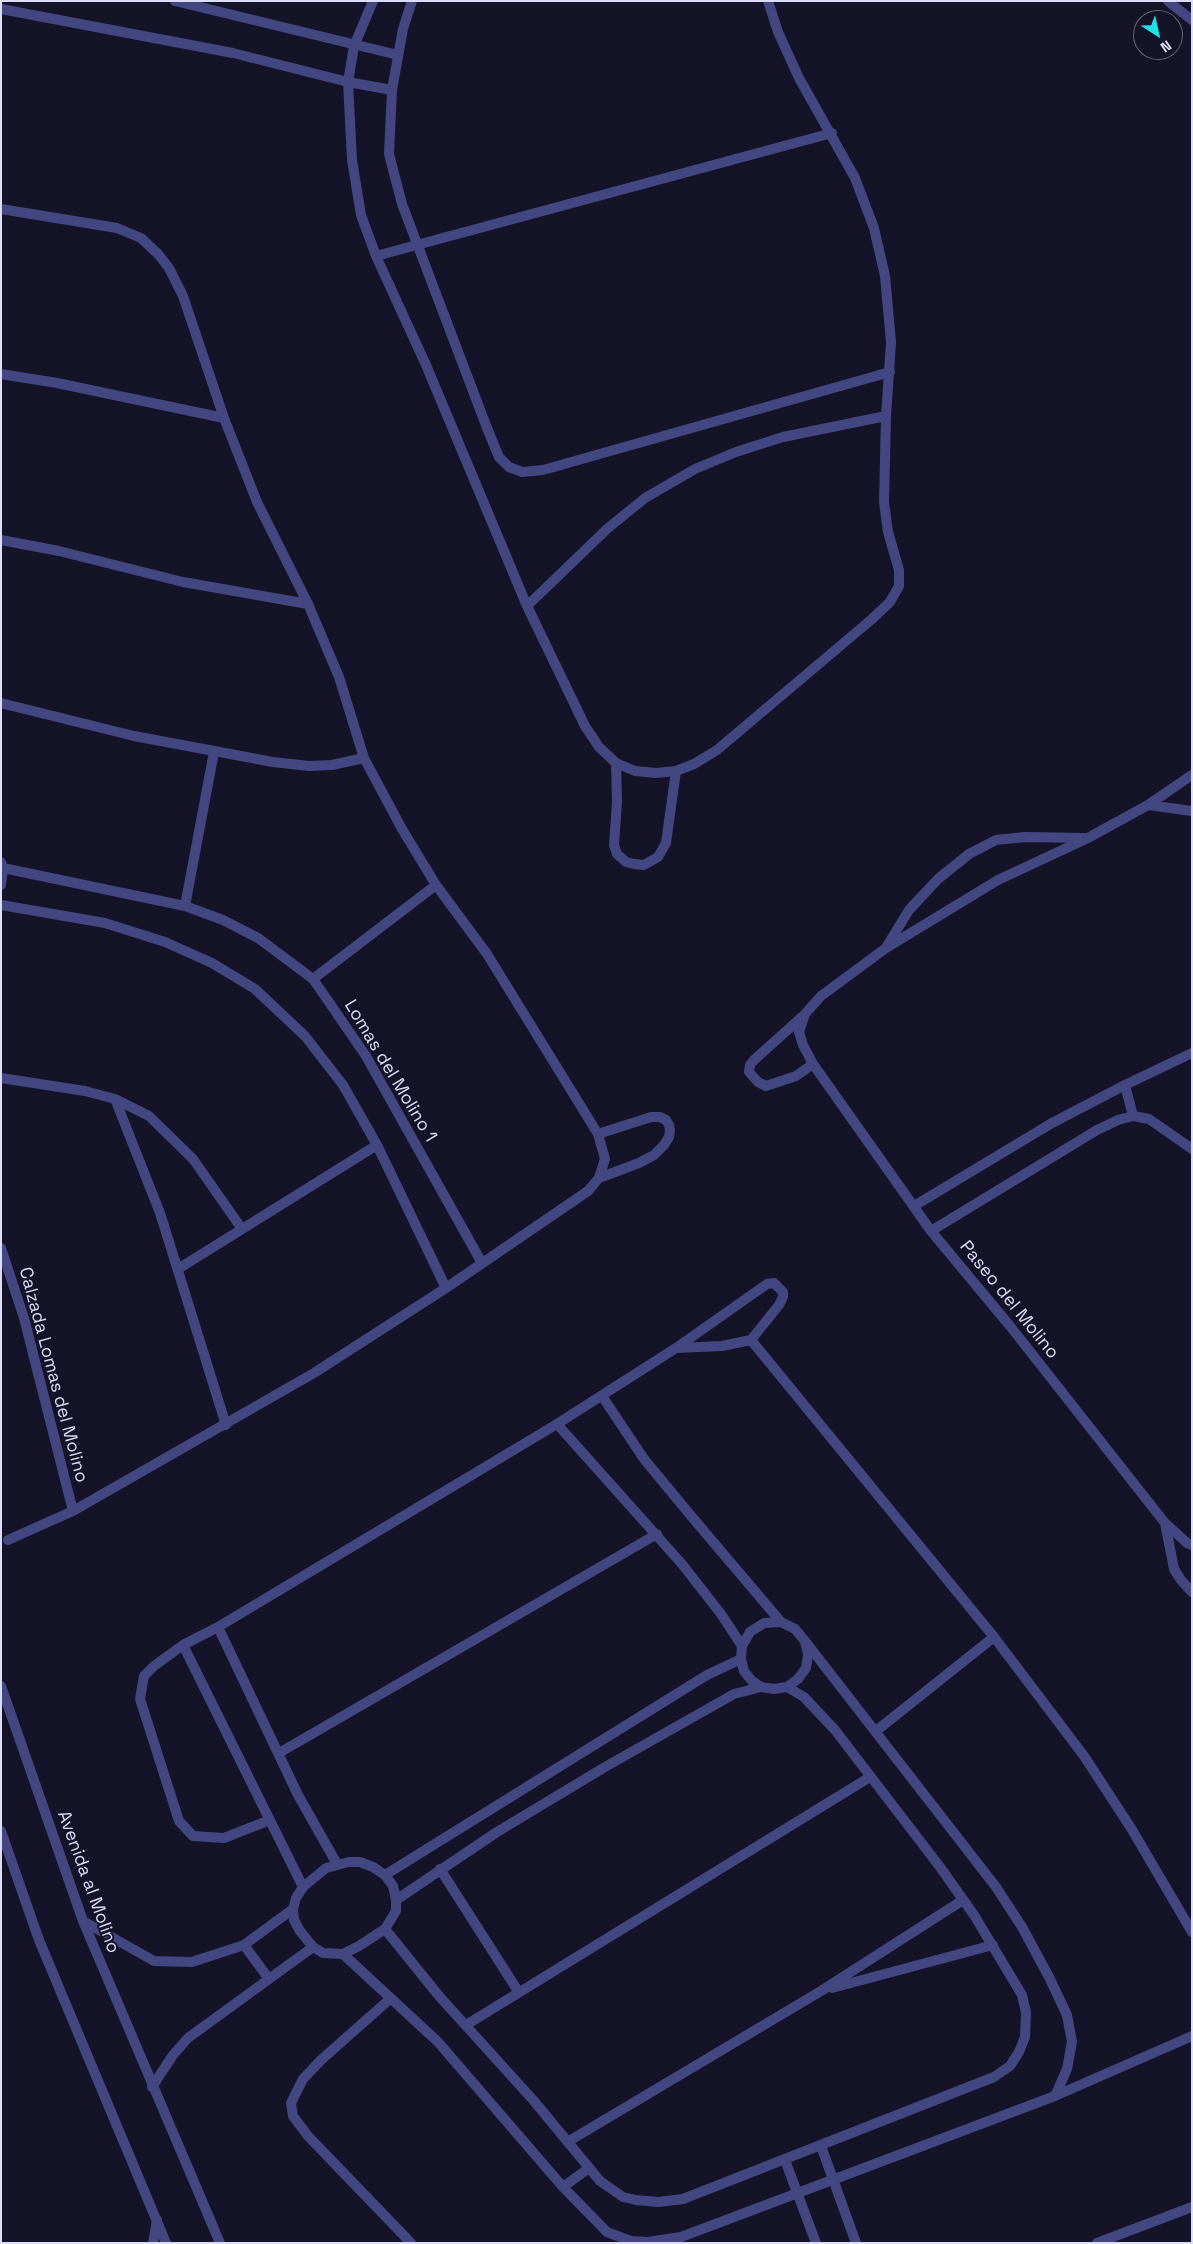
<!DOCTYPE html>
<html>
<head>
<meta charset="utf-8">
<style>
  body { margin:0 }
  #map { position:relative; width:1193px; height:2244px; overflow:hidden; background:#151327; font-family:"Space Grotesk",sans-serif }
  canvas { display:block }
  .frame { position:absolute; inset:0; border:2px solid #ddddfb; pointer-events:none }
  .north { position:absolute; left:1133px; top:10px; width:50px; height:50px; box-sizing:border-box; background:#151327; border:1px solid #65647c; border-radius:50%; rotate:145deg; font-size:14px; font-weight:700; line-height:20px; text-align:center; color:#ddddfb }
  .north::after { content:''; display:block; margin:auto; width:18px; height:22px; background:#1ee3e6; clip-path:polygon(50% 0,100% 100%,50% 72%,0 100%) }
</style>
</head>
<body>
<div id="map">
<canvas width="1193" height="2244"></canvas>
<div class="frame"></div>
<div class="north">N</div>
</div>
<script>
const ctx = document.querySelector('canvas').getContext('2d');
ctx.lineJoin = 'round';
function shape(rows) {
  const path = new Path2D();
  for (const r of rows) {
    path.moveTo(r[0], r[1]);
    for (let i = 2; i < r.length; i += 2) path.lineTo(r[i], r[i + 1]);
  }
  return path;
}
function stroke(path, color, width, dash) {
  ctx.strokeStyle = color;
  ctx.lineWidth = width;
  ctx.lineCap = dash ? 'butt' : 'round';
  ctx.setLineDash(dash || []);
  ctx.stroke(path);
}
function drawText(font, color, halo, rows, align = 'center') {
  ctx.font = font + ' "Space Grotesk",sans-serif';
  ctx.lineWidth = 4;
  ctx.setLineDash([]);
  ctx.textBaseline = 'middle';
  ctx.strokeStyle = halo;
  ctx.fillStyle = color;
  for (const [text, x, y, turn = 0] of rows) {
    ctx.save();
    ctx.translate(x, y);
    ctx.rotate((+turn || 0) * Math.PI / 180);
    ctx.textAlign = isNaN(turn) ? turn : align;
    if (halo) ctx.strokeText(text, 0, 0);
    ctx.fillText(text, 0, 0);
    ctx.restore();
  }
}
stroke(shape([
  [153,2243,157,2220]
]), '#434681', 10);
stroke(shape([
  [175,1,398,55],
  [373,1,354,46,348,82,352,160,361,215,376,256,426,365,527,606,585,726,599,747,616,763,635,771,656,773,676,771,694,764,717,750,872,619,890,602,899,586,899,570,888,532,884,502,886,416,891,342,885,276,874,228,855,178,799,78,778,32,768,1],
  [412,1,403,29,392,90,389,154,402,204,487,428,499,457,509,467,522,472,543,470,890,372],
  [1168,1,1192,20],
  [1,9,233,53,348,82,392,90],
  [1,209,117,228,141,238,158,254,169,268,183,296,224,418,257,502,308,604,339,677,364,758,402,829,436,885,487,954,598,1134,605,1159,599,1178,588,1191,446,1288,314,1373,73,1511,8,1540],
  [376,256,832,133],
  [1,374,57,383,224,418],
  [1,540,59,551,183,582,308,604],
  [527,606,607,529,645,498,695,469,736,452,783,437,886,416],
  [1,703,134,736,273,762,309,766,332,765,364,758],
  [616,763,617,802,614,845,617,854,626,862,634,864,644,865,658,857,666,843,676,771],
  [1192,775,1148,805,1088,838,998,880,886,948,821,996,805,1014,799,1032,803,1045,813,1064,931,1231,1010,1326,1165,1523,1187,1543,1192,1545],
  [1148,805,1192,811],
  [1,862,3,868,1,885],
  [3,868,185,906,223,920,258,938,313,979,366,1056,482,1263],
  [1,905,105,923,165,942,212,963,255,989,305,1036,343,1085,377,1145,446,1288],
  [185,906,214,752],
  [887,946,909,910,938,879,969,854,996,840,1025,837,1085,838],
  [313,979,436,885],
  [803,1016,754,1060,750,1065,749,1072,758,1082,766,1086,796,1076,813,1064],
  [1,1078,85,1091,115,1099,149,1116,193,1159,242,1229],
  [1125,1085,1133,1116],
  [115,1099,160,1213,226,1425],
  [598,1134,651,1117,660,1117,666,1120,669,1125,670,1131,669,1137,664,1145,654,1155,639,1163,599,1178],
  [914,1206,1052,1123,1125,1085,1192,1053],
  [931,1231,1097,1130,1118,1120,1133,1116,1149,1119,1192,1149],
  [1,1248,24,1318,73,1511],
  [178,1269,377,1145],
  [751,1340,994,1637,1084,1756,1131,1828,1192,1932],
  [602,1396,644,1459,692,1517,781,1622,795,1629,805,1641,808,1655,806,1668,798,1679,787,1687,774,1689,761,1687,751,1680,744,1671,741,1659,742,1646,750,1632,764,1623,781,1622],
  [557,1424,682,1564,721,1614,742,1646],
  [1165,1523,1174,1569,1181,1580,1192,1592],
  [218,1627,298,1795,337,1864],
  [183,1645,303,1887],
  [1,1686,83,1921,220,2243],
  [876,1731,994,1637],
  [279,1753,657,1534],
  [270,1820,224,1838,193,1836,179,1821,140,1699,144,1676,154,1666,183,1645,218,1627,557,1424,676,1348,767,1284,774,1283,783,1292,783,1297,779,1305,751,1340,722,1346,676,1348],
  [1,1831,39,1940,166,2243],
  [349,1862,360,1862,373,1867,385,1875,393,1886,396,1900,396,1911,385,1929,359,1946,343,1954,323,1953,313,1947,300,1931,294,1920,293,1909,296,1898,303,1887,326,1868,349,1862],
  [440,1869,518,1991],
  [385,1875,707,1675,741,1659],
  [396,1900,497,1832,605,1767,734,1694,761,1687],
  [83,1921,154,1961,192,1962,244,1945,293,1909],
  [385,1929,439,1996,534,2101,600,2181,623,2197,636,2200,658,2202,683,2199,994,2077,1010,2066,1019,2052,1025,2037,1026,2012,1022,1995,974,1915,940,1867,835,1730,804,1697,787,1687],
  [244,1945,269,1979],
  [343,1954,438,2042,563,2187,607,2232,631,2241,648,2242,681,2237,1055,2096,1067,2069,1072,2042,1067,2015,1049,1977,1022,1927,996,1887,805,1641],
  [832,1988,993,1945],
  [391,1998,321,2060,303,2079,291,2103,293,2116,308,2136,411,2243],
  [466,2025,870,1777],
  [152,2087,173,2055,188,2038,313,1947],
  [1055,2096,1192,2036],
  [569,2141,821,1991,963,1900],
  [821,2146,856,2243],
  [785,2160,816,2243],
  [563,2187,589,2168],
  [1097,2243,1192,2207]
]), '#434681', 10);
drawText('18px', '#ddddfb', '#151327', [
  ["Lomas del Molino 1",390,1071,59],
  ["Paseo del Molino",1009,1300,51],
  ["Calzada Lomas del Molino",53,1375,75],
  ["Avenida al Molino",88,1882,70]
]);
</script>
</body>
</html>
